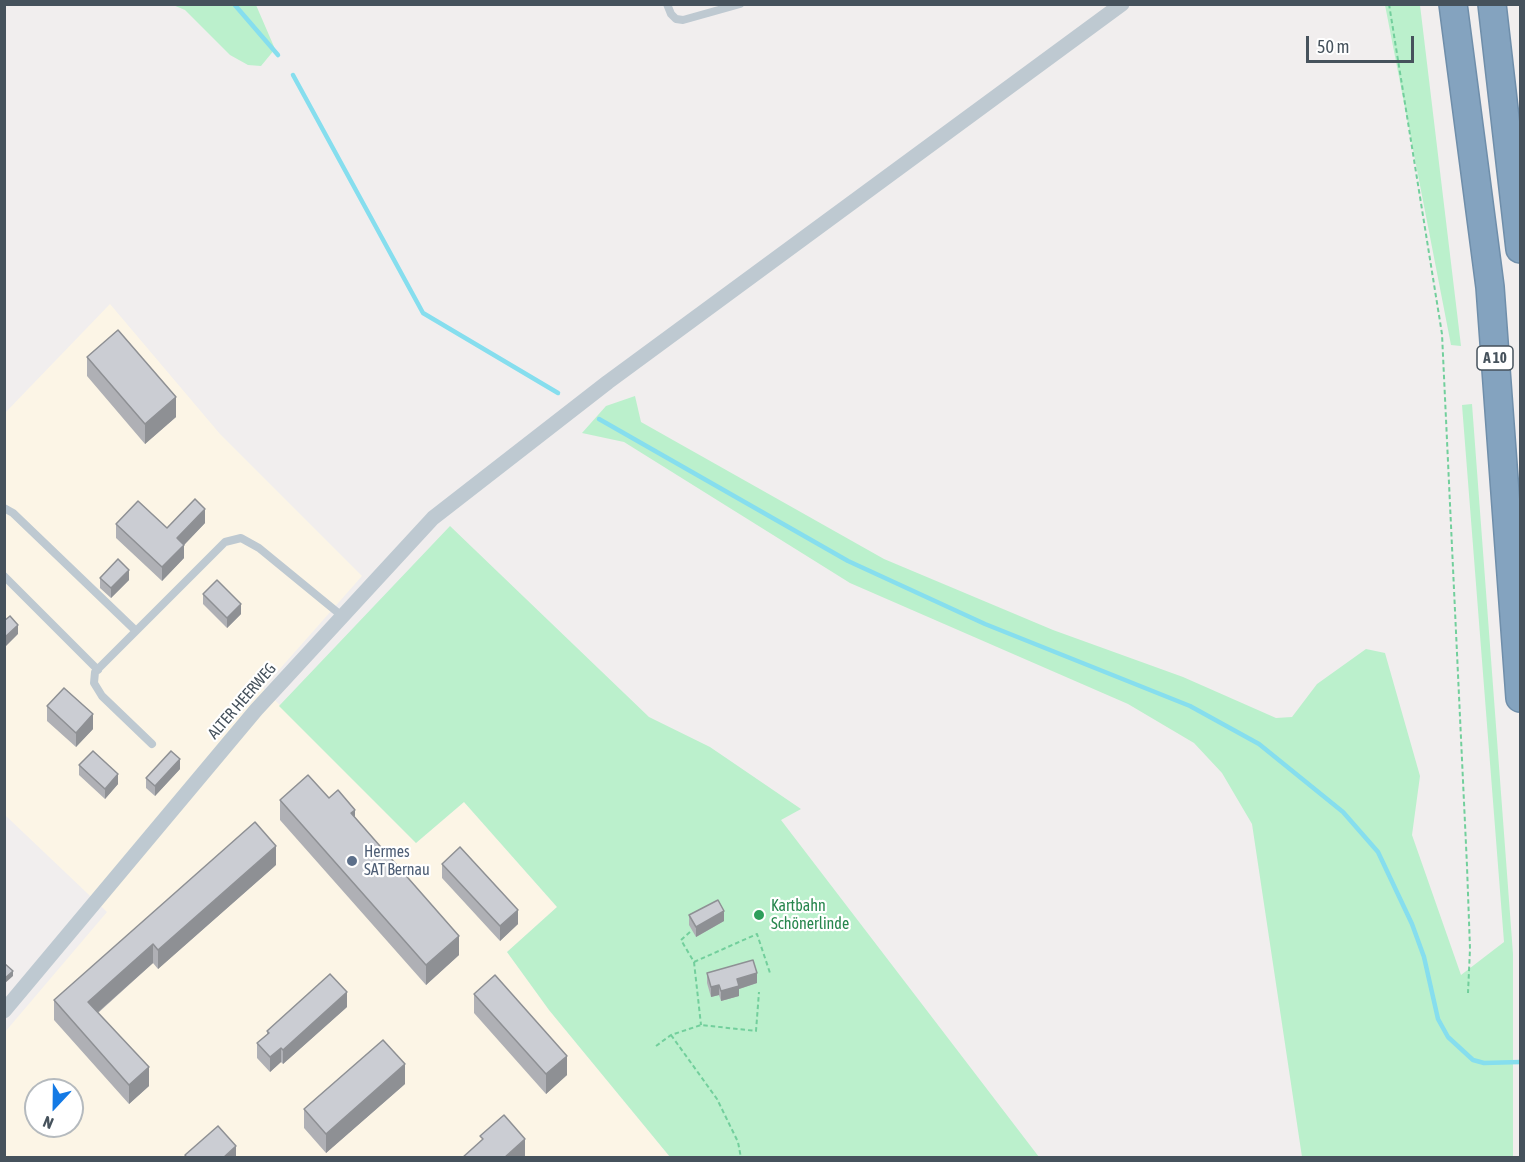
<!DOCTYPE html>
<html>
<head>
<meta charset="utf-8">
<style>
  body { margin:0 }
  #map { position:relative; width:1525px; height:1162px; overflow:hidden; background:#f1eeee; font-family:"Asap Condensed",sans-serif }
  canvas { display:block }
  .frame { position:absolute; inset:0; border:6px solid #46525c; pointer-events:none }
  .north { position:absolute; left:24px; top:1078px; width:60px; height:60px; box-sizing:border-box; background:#fff; border:2px solid #b5babe; border-radius:50%; rotate:202deg; font-size:16px; font-weight:700; line-height:24px; text-align:center; color:#46525c }
  .north::after { content:''; display:block; margin:auto; width:21px; height:27px; background:#147ae5; clip-path:polygon(50% 0,100% 100%,50% 72%,0 100%) }
  .scale { position:absolute; left:1306px; top:36px; width:108px; height:27px; box-sizing:border-box; border:3px solid #46525c; border-top:0; padding-left:8px; font-size:18px; line-height:21px; white-space:nowrap; color:#46525c; -webkit-text-stroke:4px #fff; paint-order:stroke }
</style>
</head>
<body>
<div id="map">
<canvas width="1525" height="1162"></canvas>
<div class="frame"></div>
<div class="north">N</div>
<div class="scale">50 m</div>
</div>
<script>
const ctx = document.querySelector('canvas').getContext('2d');
ctx.lineJoin = 'round';
function paint(path, color) {
  ctx.fillStyle = color;
  ctx.fill(path, 'evenodd');
}
function shape(rows) {
  const path = new Path2D();
  for (const r of rows) {
    path.moveTo(r[0], r[1]);
    for (let i = 2; i < r.length; i += 2) path.lineTo(r[i], r[i + 1]);
  }
  return path;
}
function stroke(path, color, width, dash) {
  ctx.strokeStyle = color;
  ctx.lineWidth = width;
  ctx.lineCap = dash ? 'butt' : 'round';
  ctx.setLineDash(dash || []);
  ctx.stroke(path);
}
function drawText(font, color, halo, rows, align = 'center') {
  ctx.font = font + ' "Asap Condensed",sans-serif';
  ctx.lineWidth = 4.5;
  ctx.setLineDash([]);
  ctx.textBaseline = 'middle';
  ctx.strokeStyle = halo;
  ctx.fillStyle = color;
  for (const [text, x, y, turn = 0] of rows) {
    ctx.save();
    ctx.translate(x, y);
    ctx.rotate((+turn || 0) * Math.PI / 180);
    ctx.textAlign = isNaN(turn) ? turn : align;
    if (halo) ctx.strokeText(text, 0, 0);
    ctx.fillText(text, 0, 0);
    ctx.restore();
  }
}
paint(shape([
  [110,304,220,434,362,576,263,688,416,843,464,802,557,907,507,952,549,1010,670,1157,5,1157,5,1032,107,912,5,815,4,414],
  [36,1090,72,1090,72,1126,36,1126]
]), '#fcf5e6');
paint(shape([
  [173,5,256,5,275,49,261,66,248,65,230,55,185,10],
  [1385,5,1420,5,1461,346,1451,345],
  [635,396,641,422,884,559,1053,630,1183,677,1276,718,1292,717,1317,684,1366,649,1385,653,1420,776,1412,835,1461,975,1504,942,1462,405,1472,404,1513,954,1513,1157,1302,1157,1252,824,1222,773,1194,743,1128,704,850,583,624,442,582,433,606,406],
  [450,526,649,717,710,747,801,809,781,820,1039,1157,670,1157,549,1010,507,952,557,907,464,802,416,843,279,706]
]), '#bbf0cc');
stroke(shape([
  [234,4,278,55],
  [293,75,423,313,558,393],
  [599,419,848,561,985,624,1190,706,1259,744,1343,812,1378,852,1412,924,1424,957,1438,1019,1448,1037,1473,1060,1484,1063,1520,1062]
]), '#86deee', 4.5);
const highway = shape([
  [1453,4,1490,287,1520,698],
  [1492,4,1520,249]
]);
stroke(highway, '#6f8eaa', 30);
stroke(shape([
  [1389,4,1442,334,1467,866,1470,949,1468,993],
  [690,932,681,940,694,962,701,1025],
  [694,962,757,934,770,973],
  [671,1035,717,1099,738,1142,741,1158],
  [656,1046,671,1035,701,1025,756,1031,759,992]
]), '#72cf9c', 2, [4.5, 3]);
stroke(shape([
  [667,4,671,14,676,19,683,20,740,4],
  [4,508,13,513,136,631],
  [4,576,98,670],
  [152,744,102,696,94,683,95,672,225,542,241,538,259,548,342,616]
]), '#bec9d1', 8);
stroke(shape([
  [4,1011,256,710,433,518,608,382,1122,4]
]), '#bec9d1', 15);
stroke(highway, '#84a3bf', 27);
paint(shape([
  [87,357,176,417,145,444,87,376],
  [205,523,184,545,184,558,162,581,116,538,116,524,167,528],
  [100,578,129,580,111,598,100,588],
  [203,594,241,614,227,628,203,604],
  [47,706,93,729,76,747,47,721],
  [79,765,118,784,105,799,79,775],
  [180,769,155,796,146,788,146,778],
  [329,798,355,818,459,955,426,985,280,820,280,800],
  [442,864,518,924,500,941,442,878],
  [276,865,158,969,153,963,98,1013,149,1086,129,1104,54,1020,54,1000],
  [689,915,724,921,696,937,689,925],
  [707,973,757,983,739,989,739,996,721,1001,719,995,711,997,707,983],
  [474,994,567,1075,546,1094,474,1013],
  [347,1007,283,1064,281,1062,270,1072,257,1058,257,1043,267,1035,267,1031],
  [405,1084,326,1153,304,1128,304,1109]
]), '#afb0b5');
paint(shape([
  [176,397,176,417,145,444,145,424],
  [205,509,205,523,184,545,184,558,162,581,162,567,177,538],
  [129,570,129,580,111,598,111,588],
  [241,604,241,614,227,628,227,618],
  [18,625,18,634,4,648,4,638],
  [93,714,93,729,76,747,76,733],
  [180,759,180,769,155,796,155,786],
  [118,774,118,784,105,799,105,789],
  [355,810,355,829,351,813],
  [276,846,276,865,158,969,158,950],
  [518,910,518,924,500,941,500,926],
  [724,911,724,921,696,937,696,927],
  [459,936,459,955,426,985,426,965],
  [153,944,153,963,88,1021,88,1002],
  [13,971,13,976,4,984,4,979],
  [757,973,757,983,739,989,739,996,721,1001,721,991,737,979],
  [719,985,719,995,711,997,711,987],
  [347,992,347,1007,283,1064,283,1050],
  [281,1048,281,1062,270,1072,270,1057],
  [567,1056,567,1075,546,1094,546,1074],
  [405,1064,405,1084,326,1153,326,1134],
  [149,1067,149,1086,129,1104,129,1085],
  [525,1139,525,1158,504,1158],
  [236,1146,236,1158,223,1158]
]), '#8e9094');
const building = shape([
  [118,330,176,397,145,424,87,357,118,330],
  [195,499,205,509,177,538,184,545,162,567,116,524,138,501,167,528,195,499],
  [118,559,129,570,111,588,100,578,118,559],
  [217,580,241,604,227,618,203,594,217,580],
  [10,616,18,625,4,638,4,621,10,616],
  [64,688,93,714,76,733,47,706,64,688],
  [93,751,118,774,105,789,79,765,93,751],
  [171,751,180,759,155,786,146,778,171,751],
  [308,775,329,798,338,790,355,810,351,813,459,936,426,965,280,800,308,775],
  [255,822,276,846,158,950,153,944,88,1002,149,1067,129,1085,54,1000,255,822],
  [460,847,518,910,500,926,442,864,460,847],
  [718,900,724,911,696,927,689,915,718,900],
  [753,960,757,973,737,979,739,986,721,991,719,985,711,987,707,973,753,960],
  [4,963,13,971,4,979,4,963],
  [330,974,347,992,283,1050,281,1048,270,1057,257,1043,269,1033,267,1031,330,974],
  [495,975,567,1056,546,1074,474,994,495,975],
  [383,1040,405,1064,326,1134,304,1109,383,1040],
  [504,1115,525,1139,504,1158,462,1158,483,1139,480,1136,504,1115],
  [218,1126,236,1146,223,1158,187,1158,185,1155,218,1126]
]);
paint(building, '#cbcdd3');
stroke(building, '#8e9094', 1.5);
for (const [x, y, r, color] of [
  [352,861,6,"#5c6f8a"],
  [759,915,6,"#2e9e5b"]
]) {
  const dot = new Path2D();
  dot.arc(x, y, r, 0, 2 * Math.PI);
  ctx.fillStyle = color;
  ctx.fill(dot);
  stroke(dot, '#fff', 2);
}
for (const [x, y, w] of [
  [1495,358,36]
]) {
  const box = new Path2D();
  box.roundRect(x - w / 2, y - 12, w, 24, 4.5);
  ctx.fillStyle = '#fff';
  ctx.fill(box);
  stroke(box, '#46525c', 1.5);
}
drawText('bold 15px', '#46525c', null, [
  ["A 10",1495,358]
]);
drawText('16px', '#46525c', '#fff', [
  ["ALTER HEERWEG",242,701,-49]
]);
drawText('16px', '#4e5e75', '#fff', [
  ["Hermes",364,852],
  ["SAT Bernau",364,870]
], 'left');
drawText('16px', '#27864d', '#fff', [
  ["Kartbahn",771,906],
  ["Schönerlinde",771,924]
], 'left');
</script>
</body>
</html>
